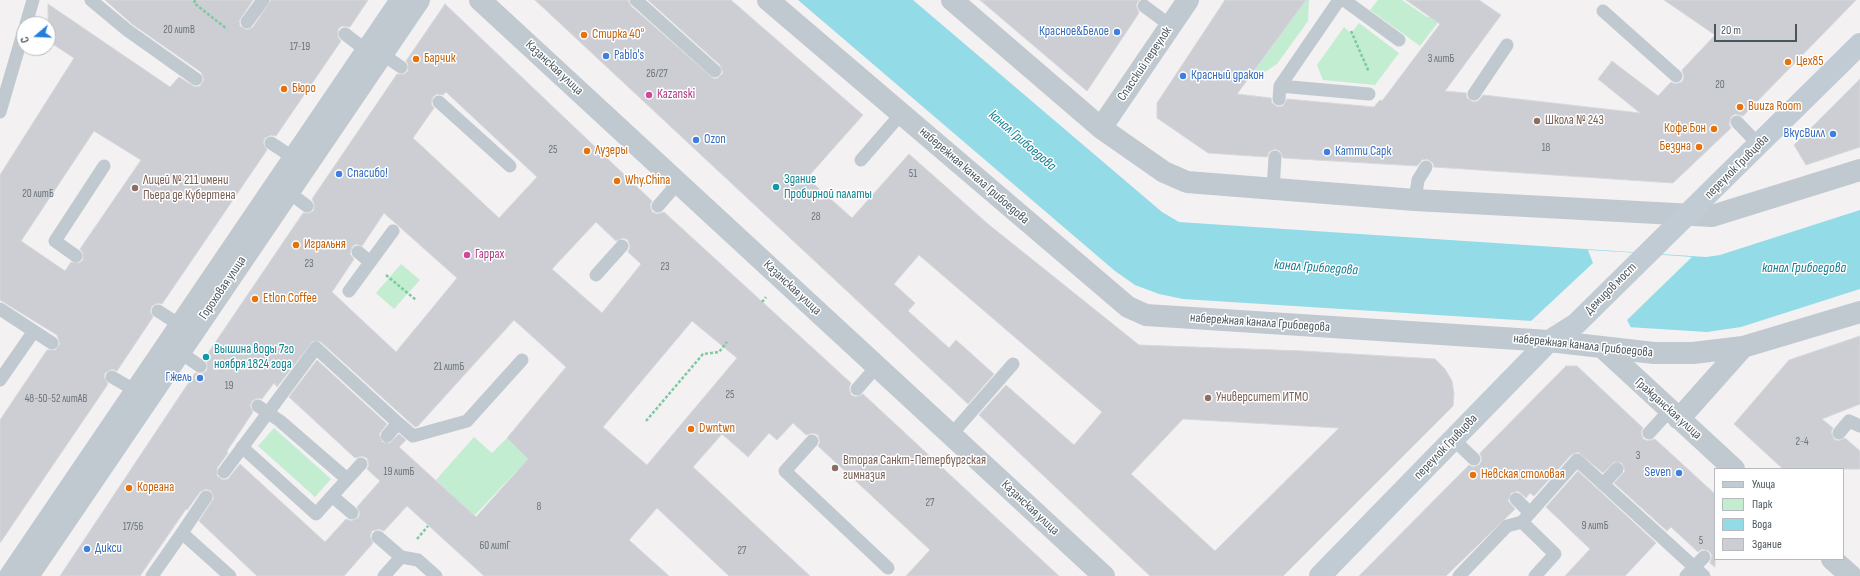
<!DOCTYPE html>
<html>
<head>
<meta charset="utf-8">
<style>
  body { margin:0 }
  #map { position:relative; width:1860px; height:576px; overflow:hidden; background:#f3f1f2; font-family:"Sofia Sans Condensed",sans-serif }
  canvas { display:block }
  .legend { position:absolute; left:1714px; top:468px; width:130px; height:92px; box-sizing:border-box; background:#fff; border:1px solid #b7bbbf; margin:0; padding:5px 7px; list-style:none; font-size:12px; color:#4a565e }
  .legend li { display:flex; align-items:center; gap:8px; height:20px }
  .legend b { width:20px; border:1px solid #b7bbbf }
  .north { position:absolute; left:16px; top:16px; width:40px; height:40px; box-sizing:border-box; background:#fff; border:1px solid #b7bbbf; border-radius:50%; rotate:251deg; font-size:11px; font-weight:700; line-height:16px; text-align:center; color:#4a565e }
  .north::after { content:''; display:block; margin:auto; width:14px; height:18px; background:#247fda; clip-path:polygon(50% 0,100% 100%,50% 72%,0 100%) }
  .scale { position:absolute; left:1714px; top:24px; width:83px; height:18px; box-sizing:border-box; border:2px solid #4a565e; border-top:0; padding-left:5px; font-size:12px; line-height:14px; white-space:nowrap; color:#4a565e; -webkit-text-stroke:3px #fff; paint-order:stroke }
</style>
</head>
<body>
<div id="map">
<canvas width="1860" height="576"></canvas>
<ul class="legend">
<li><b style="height:5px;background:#c0cbd3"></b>Улица</li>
<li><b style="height:11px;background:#c3edd1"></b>Парк</li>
<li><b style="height:11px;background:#93dbe7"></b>Вода</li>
<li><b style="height:11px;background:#ccced3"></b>Здание</li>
</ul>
<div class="north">С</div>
<div class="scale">20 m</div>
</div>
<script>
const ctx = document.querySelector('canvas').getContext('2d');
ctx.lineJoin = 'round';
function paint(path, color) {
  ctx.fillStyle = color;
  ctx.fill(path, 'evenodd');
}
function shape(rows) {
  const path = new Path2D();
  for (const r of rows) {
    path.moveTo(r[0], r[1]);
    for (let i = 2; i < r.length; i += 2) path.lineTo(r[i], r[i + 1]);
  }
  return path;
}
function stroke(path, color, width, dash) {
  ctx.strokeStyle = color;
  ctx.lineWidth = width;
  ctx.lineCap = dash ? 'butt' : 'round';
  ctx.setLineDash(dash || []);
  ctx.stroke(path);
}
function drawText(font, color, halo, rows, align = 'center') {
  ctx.font = font + ' "Sofia Sans Condensed",sans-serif';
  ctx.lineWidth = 3;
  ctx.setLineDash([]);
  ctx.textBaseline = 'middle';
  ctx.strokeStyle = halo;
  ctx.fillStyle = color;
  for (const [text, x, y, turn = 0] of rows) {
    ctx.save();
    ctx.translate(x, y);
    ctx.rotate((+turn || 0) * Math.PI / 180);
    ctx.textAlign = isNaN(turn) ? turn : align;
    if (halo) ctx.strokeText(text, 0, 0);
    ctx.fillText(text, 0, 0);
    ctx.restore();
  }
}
paint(shape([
  [1306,0,1309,0,1308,21,1277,64,1262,74,1248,80],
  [1378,0,1402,0,1427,17,1435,17,1449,8,1420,46,1370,10],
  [1359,23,1399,53,1375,85,1323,80,1317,65,1344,27,1351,33],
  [401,264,420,280,394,309,376,293],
  [274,428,331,479,315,497,258,446],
  [474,437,492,453,507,438,528,459,474,516,436,480]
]), '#c3edd1');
paint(shape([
  [798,0,913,0,1162,212,1179,222,1706,257,1720,255,1860,210,1860,289,1741,327,1707,332,1183,299,1159,294,1135,285,1115,271]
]), '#93dbe7');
paint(shape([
  [1588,250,1623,252,1692,257,1627,320,1631,328,1531,321,1593,263]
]), '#f3f1f2');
const building = shape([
  [105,0,253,0,239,21,240,26,247,30,253,27,271,0,368,0,350,27,342,26,338,29,338,37,341,41,276,136,271,135,265,138,263,143,267,150,162,304,158,303,152,306,150,311,153,317,117,371,112,369,105,373,104,377,108,384,0,543,0,420,47,350,55,350,60,344,57,335,0,300,0,175,74,58,48,41,48,4,170,87,179,77,195,87,200,86,204,80,201,72,132,24,105,0],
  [94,131,141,160,80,249,83,253,83,260,79,263,71,262,65,271,21,241,94,131],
  [535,0,628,0,631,6,714,79,718,78,723,73,720,65,648,0,731,0,863,115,807,178,852,218,909,154,988,224,1139,345,1303,351,1435,359,1445,369,1452,381,1454,394,1453,406,1283,576,1150,576,979,415,1006,385,1074,445,1102,412,919,255,894,284,915,303,908,311,949,348,956,340,994,374,968,404,535,0],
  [1183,419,1339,428,1215,551,1131,474,1183,419],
  [980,0,1139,0,1136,5,1139,13,1087,91,980,0],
  [1225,0,1306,0,1237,94,1271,98,1272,103,1278,107,1283,106,1287,99,1374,107,1380,100,1382,101,1440,24,1406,0,1479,0,1501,15,1445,91,1466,93,1467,98,1473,102,1478,101,1483,95,1640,113,1598,79,1612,61,1658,96,1671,82,1675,84,1682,82,1684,77,1682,70,1715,35,1664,0,1856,0,1743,116,1735,114,1731,117,1729,124,1731,128,1673,183,1434,167,1433,163,1427,159,1422,160,1417,166,1283,158,1280,151,1275,149,1269,152,1267,157,1208,153,1157,118,1157,103,1225,0],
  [445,4,652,201,650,205,652,212,657,214,664,212,851,383,849,388,851,395,856,397,863,394,1059,576,906,576,930,550,818,446,820,442,818,435,813,433,806,435,793,423,777,440,769,433,748,457,722,434,693,467,810,576,729,576,657,508,629,540,669,576,484,576,407,506,384,531,379,529,372,531,370,536,373,543,344,576,257,576,199,521,214,498,211,491,206,489,200,492,187,510,186,509,140,576,60,576,195,373,203,373,207,370,207,363,204,359,303,213,310,213,314,210,314,203,312,199,397,74,404,74,408,71,408,64,406,61,445,4],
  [446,92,537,177,499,218,413,138,434,108,431,104,433,97,437,94,443,95,446,92],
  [384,213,457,278,396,352,332,292,354,259,350,254,352,247,356,244,362,246,384,213],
  [596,222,616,241,623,238,628,240,630,247,628,252,641,264,602,313,552,269,596,222],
  [514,320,566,367,507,438,528,459,476,517,399,447,406,440,399,434,390,443,382,442,379,434,387,424,317,360,289,397,355,458,362,456,367,458,369,465,367,469,380,481,357,507,360,514,358,518,351,521,346,519,325,542,240,464,228,479,223,480,217,476,217,468,228,453,227,451,253,412,250,406,252,401,258,398,262,399,274,383,277,387,313,341,321,342,415,427,418,426,514,320],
  [692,321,737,358,647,465,603,427,692,321],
  [1860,79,1860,147,1806,165,1794,145,1860,79],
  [1860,336,1860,404,1822,419,1833,428,1831,432,1834,439,1838,441,1845,438,1860,451,1860,469,1783,469,1734,424,1789,360,1860,336],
  [1566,366,1577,366,1643,428,1641,432,1643,439,1648,441,1655,439,1715,494,1715,567,1710,563,1712,555,1709,551,1702,549,1698,552,1671,527,1667,531,1614,483,1625,471,1622,463,1614,462,1603,473,1578,452,1571,455,1534,496,1530,493,1526,498,1518,491,1511,493,1508,501,1515,509,1446,576,1359,576,1469,465,1473,467,1479,465,1482,460,1480,453,1566,366],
  [1578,471,1656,543,1625,576,1565,576,1590,549,1546,507,1578,471]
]);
paint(building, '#ccced3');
stroke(building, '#d6d8dc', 1);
stroke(shape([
  [195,0,194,3,227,29],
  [1351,31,1369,72],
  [386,275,416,300],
  [762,302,766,297],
  [646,421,703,354,719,352,727,342],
  [417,539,428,526]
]), '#7dca9f', 2.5, [3, 2]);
stroke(shape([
  [91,0,127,30,196,79],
  [636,0,715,71],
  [1344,0,1399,40],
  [1144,6,1171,26],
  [1603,11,1676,76],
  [247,22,263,0],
  [26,24,33,0],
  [345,34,367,51,382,54,401,67],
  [1280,86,1369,94],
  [1474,94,1507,45],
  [1279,99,1280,86,1339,0],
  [439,102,510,166],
  [0,112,24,30],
  [1737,122,1759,145],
  [271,143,294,158],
  [861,160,901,114],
  [283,188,307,206],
  [1273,190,1275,157],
  [1415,200,1418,180,1426,167],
  [658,206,678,183],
  [358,252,370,262],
  [76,256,55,241,104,166],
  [596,275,622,246],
  [349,291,393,231],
  [0,309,52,343],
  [158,311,180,325],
  [175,349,200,366],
  [112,377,136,391],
  [0,380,34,331],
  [857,389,877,366],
  [258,406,280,421,347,479],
  [1649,433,1670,410],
  [1839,433,1849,421,1860,426],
  [951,435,1013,364],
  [387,436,398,423,413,436,467,421,522,360],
  [1453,439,1474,459],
  [812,441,785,471,888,568],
  [242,447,316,514,332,496],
  [224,472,316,348,398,423],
  [1603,484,1617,469],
  [206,497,182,533,230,576],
  [1516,499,1530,513],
  [352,513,332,496,361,464],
  [1522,522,1555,554,1535,576],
  [378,537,401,557,418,560,436,576],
  [152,576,182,533],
  [384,576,401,557],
  [1459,576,1507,526,1522,522,1577,460,1704,576],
  [1686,576,1704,557]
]), '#c0c9cf', 13);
stroke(shape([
  [768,0,1128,307,1146,315,1549,341,1654,353,1693,353,1743,347,1860,312],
  [952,0,1101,128,1164,172,1187,182,1415,200,1712,216,1860,170],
  [1101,128,1188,0],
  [1603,348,1734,469],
  [1679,419,1743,347],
  [1832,559,1851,576],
  [28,576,419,0]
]), '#c0c9cf', 22);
stroke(shape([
  [480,0,1104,576],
  [10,576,401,0]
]), '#c0c9cf', 22);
stroke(shape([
  [1320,576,1549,341,1576,324,1860,44]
]), '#c0cbd3', 22);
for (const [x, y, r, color] of [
  [1117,32,4,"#3f7fe0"],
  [584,35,4,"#e8710a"],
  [606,56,4,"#3f7fe0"],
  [416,59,4,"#e8710a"],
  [1788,62,4,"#e8710a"],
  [1183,76,4,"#3f7fe0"],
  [284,89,4,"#e8710a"],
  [649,95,4,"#d1479c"],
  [1740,107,4,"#e8710a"],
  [1537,121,4,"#8d6e63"],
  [1714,129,4,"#e8710a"],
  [1833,134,4,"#3f7fe0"],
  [696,140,4,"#3f7fe0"],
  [1699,147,4,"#e8710a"],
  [587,151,4,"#e8710a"],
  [1327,152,4,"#3f7fe0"],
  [339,174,4,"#3f7fe0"],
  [617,181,4,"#e8710a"],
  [776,187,4,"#0f9aa8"],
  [135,188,4,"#8d6e63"],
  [296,245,4,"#e8710a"],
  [467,255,4,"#d1479c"],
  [255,299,4,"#e8710a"],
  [206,357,4,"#0f9aa8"],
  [200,378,4,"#3f7fe0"],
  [1208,398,4,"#8d6e63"],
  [691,429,4,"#e8710a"],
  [835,468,4,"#8d6e63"],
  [1679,473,4,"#3f7fe0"],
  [1473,475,4,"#e8710a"],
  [129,488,4,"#e8710a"],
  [87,549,4,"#3f7fe0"]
]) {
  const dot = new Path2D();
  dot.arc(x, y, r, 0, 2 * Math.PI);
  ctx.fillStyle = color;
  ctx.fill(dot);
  stroke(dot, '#fff', 1.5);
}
drawText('11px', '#6a747b', null, [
  ["20 литВ",179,30],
  ["17-19",300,47],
  ["3 литБ",1441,59],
  ["26/27",657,74],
  ["20",1720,85],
  ["18",1546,148],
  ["25",553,150],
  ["51",913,174],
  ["20 литБ",38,194],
  ["28",816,217],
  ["23",309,264],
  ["23",665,267],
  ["21 литБ",449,367],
  ["19",229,386],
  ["25",730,395],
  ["48-50-52 литАВ",56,399],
  ["2-4",1802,442],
  ["3",1638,456],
  ["19 литБ",399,472],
  ["27",930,503],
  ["8",539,507],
  ["9 литБ",1595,526],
  ["17/56",133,527],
  ["5",1701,541],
  ["60 литГ",495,546],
  ["27",742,551]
]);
drawText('13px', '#366cbe', '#fff', [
  ["Красное&Белое",1109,32,"right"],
  ["Pablo's",614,56],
  ["Красный дракон",1191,76],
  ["ВкусВилл",1825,134,"right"],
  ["Ozon",704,140],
  ["Катти Сарк",1335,152],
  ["Спасибо!",347,174],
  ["Гжель",192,378,"right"],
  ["Seven",1671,473,"right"],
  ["Дикси",95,549]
], 'left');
drawText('13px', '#c56008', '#fff', [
  ["Стирка 40°",592,35],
  ["Барчик",424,59],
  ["Цех85",1796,62],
  ["Бюро",292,89],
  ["Buuza Room",1748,107],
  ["Кофе Бон",1706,129,"right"],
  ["Бездна",1691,147,"right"],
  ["Лузеры",595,151],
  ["Why.China",625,181],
  ["Игральня",304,245],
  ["Etlon Coffee",263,299],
  ["Dwntwn",699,429],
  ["Невская столовая",1481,475],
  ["Кореана",137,488]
], 'left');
drawText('13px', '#4a565e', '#fff', [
  ["Спасский переулок",1145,64,-56],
  ["Казанская улица",554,68,43],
  ["переулок Гривцова",1737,167,-45],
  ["набережная канала Грибоедова",974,176,41],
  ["Гороховая улица",223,288,-56],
  ["Казанская улица",792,288,43],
  ["Демидов мост",1611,289,-45],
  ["набережная канала Грибоедова",1260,323,4],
  ["набережная канала Грибоедова",1583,346,6],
  ["Гражданская улица",1668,409,42],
  ["переулок Гривцова",1446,447,-46],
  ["Казанская улица",1030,508,43]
]);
drawText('13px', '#b23c85', '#fff', [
  ["Kazanski",657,95],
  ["Гаррах",475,255]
], 'left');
drawText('13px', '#785e54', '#fff', [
  ["Школа № 243",1545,121],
  ["Лицей № 211 имени",143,181],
  ["Пьера де Кубертена",143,196],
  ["Университет ИТМО",1216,398],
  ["Вторая Санкт-Петербургская",843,461],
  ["гимназия",843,476]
], 'left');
drawText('13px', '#0d838f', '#fff', [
  ["Здание",784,180],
  ["Пробирной палаты",784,195],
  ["Вышина воды 7го",214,350],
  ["ноября 1824 года",214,365]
], 'left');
drawText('italic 14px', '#147d90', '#fff', [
  ["канал Грибоедова",1022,141,41],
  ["канал Грибоедова",1316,268,4],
  ["канал Грибоедова",1804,268]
]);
</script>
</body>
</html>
